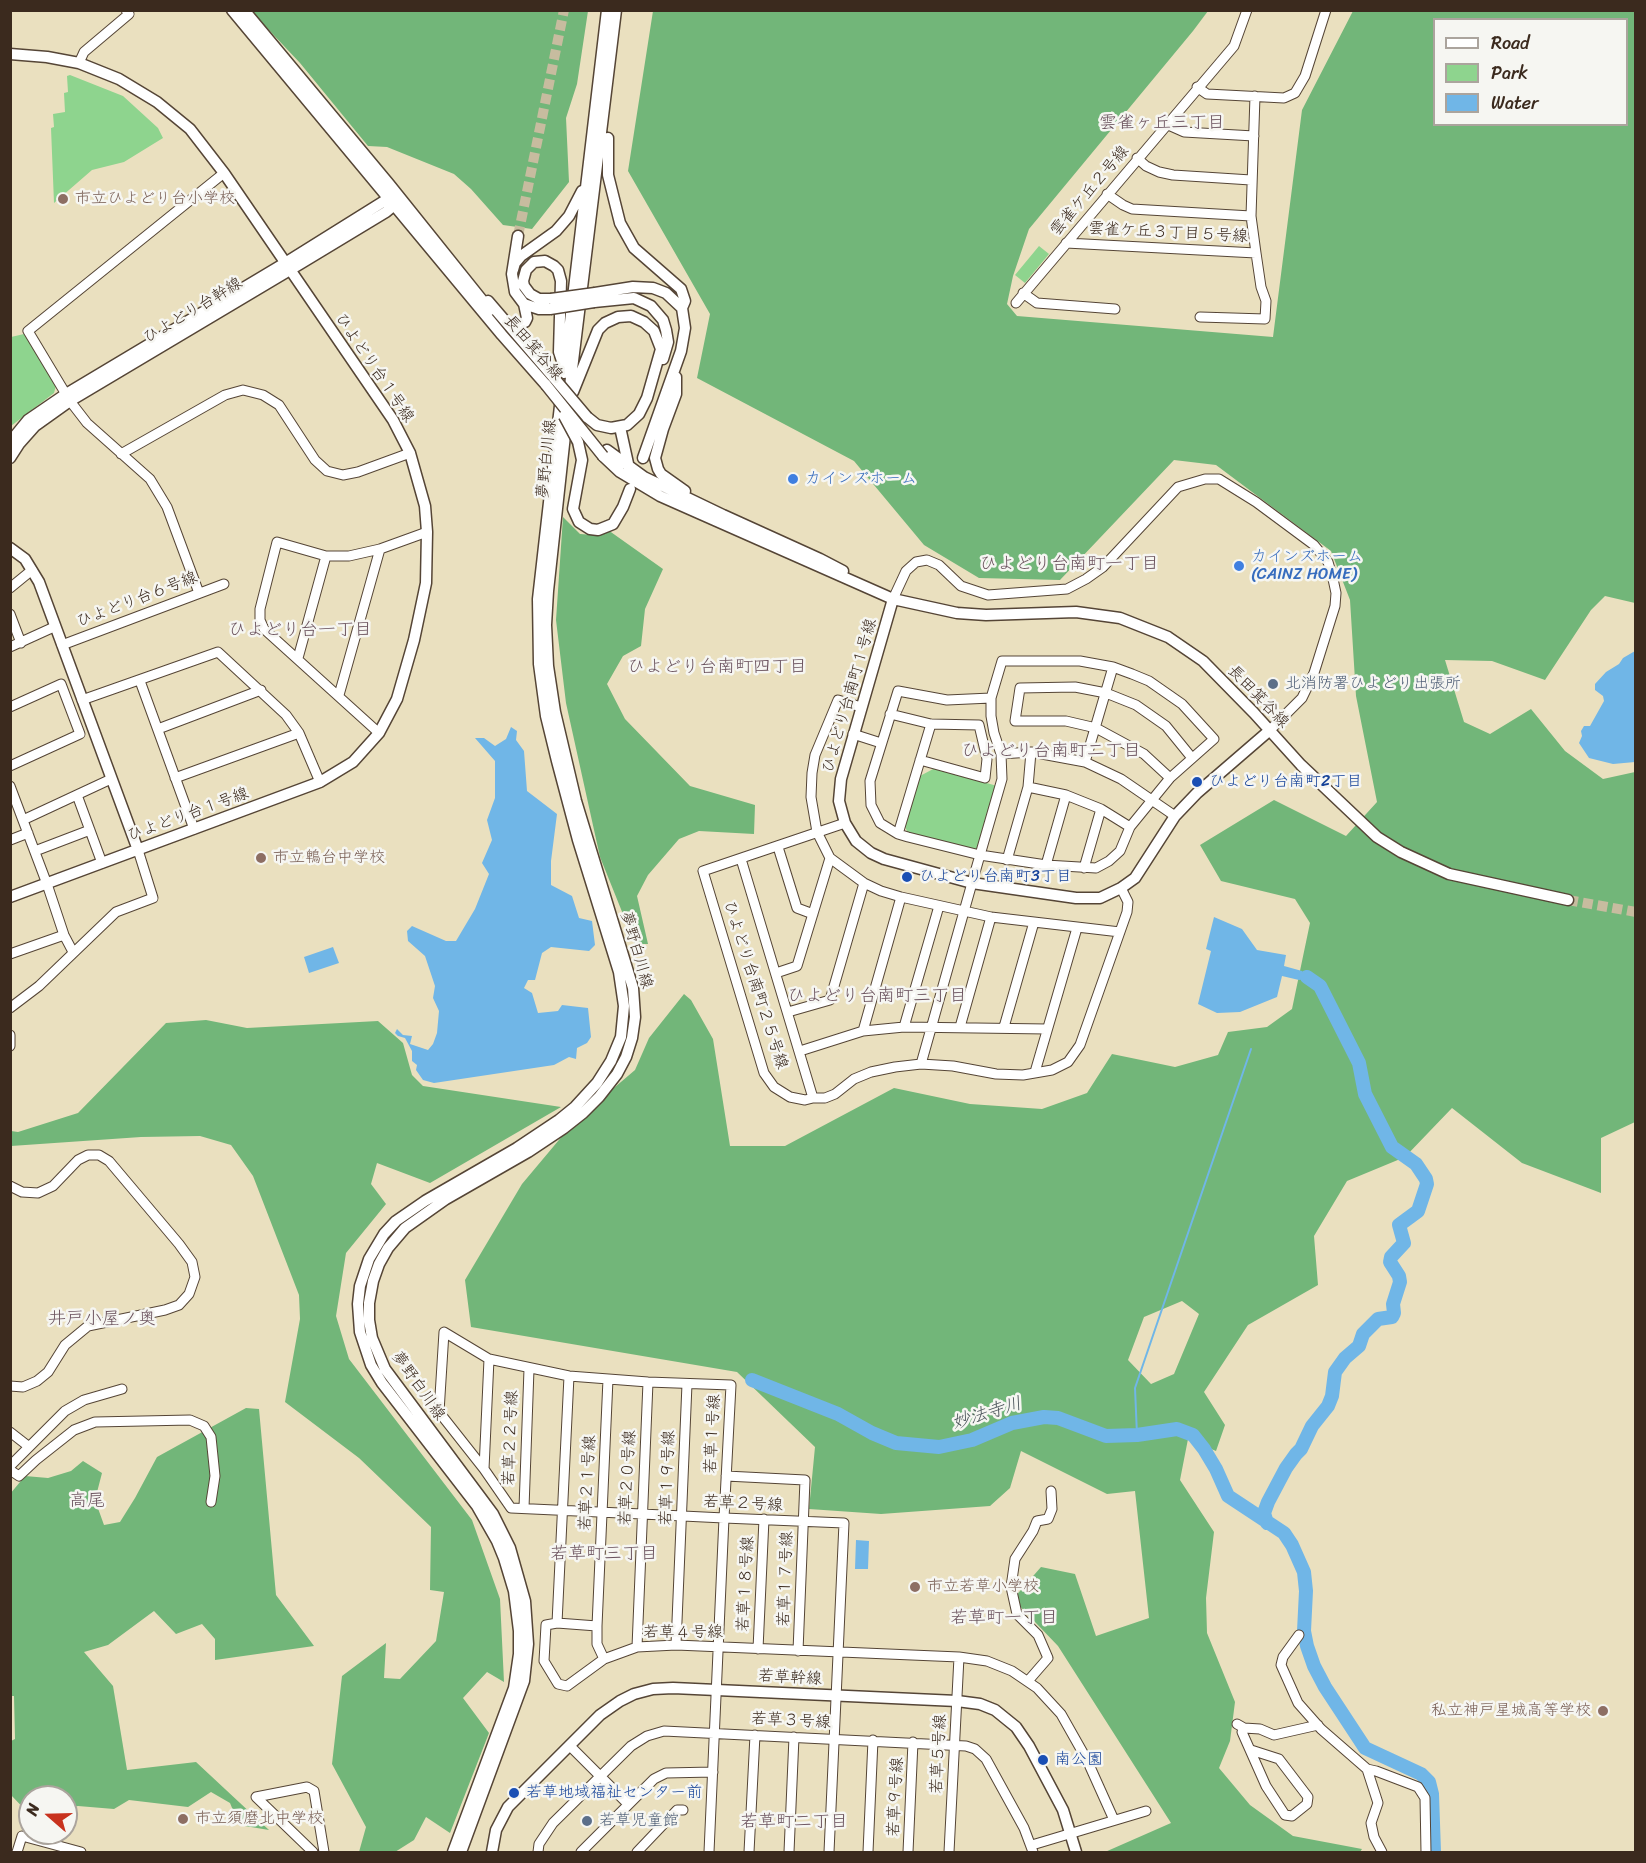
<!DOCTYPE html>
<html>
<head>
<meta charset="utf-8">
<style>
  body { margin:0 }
  #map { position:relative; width:1646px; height:1863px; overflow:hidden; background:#eae0bf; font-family:Sriracha,sans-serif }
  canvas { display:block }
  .frame { position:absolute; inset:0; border:12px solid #3b2a1e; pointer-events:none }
  .legend { position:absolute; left:1433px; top:18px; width:195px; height:108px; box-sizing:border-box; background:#f6f6f2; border:2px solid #aba49d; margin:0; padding:8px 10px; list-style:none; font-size:18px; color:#3b2a1e }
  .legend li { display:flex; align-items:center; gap:12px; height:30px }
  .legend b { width:30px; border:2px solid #aba49d }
  .north { position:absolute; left:18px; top:1785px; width:60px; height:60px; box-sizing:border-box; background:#f6f6f2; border:2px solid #aba49d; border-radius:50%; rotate:290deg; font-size:16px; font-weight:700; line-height:24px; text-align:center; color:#3b2a1e }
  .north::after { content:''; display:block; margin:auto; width:21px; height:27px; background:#c8321e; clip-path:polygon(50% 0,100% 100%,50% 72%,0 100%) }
</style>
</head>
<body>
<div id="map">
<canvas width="1646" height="1863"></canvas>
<div class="frame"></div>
<ul class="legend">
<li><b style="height:8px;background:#fff"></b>Road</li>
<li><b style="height:16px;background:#8ed48e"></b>Park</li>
<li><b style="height:16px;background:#70b6e7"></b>Water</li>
</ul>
<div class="north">N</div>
</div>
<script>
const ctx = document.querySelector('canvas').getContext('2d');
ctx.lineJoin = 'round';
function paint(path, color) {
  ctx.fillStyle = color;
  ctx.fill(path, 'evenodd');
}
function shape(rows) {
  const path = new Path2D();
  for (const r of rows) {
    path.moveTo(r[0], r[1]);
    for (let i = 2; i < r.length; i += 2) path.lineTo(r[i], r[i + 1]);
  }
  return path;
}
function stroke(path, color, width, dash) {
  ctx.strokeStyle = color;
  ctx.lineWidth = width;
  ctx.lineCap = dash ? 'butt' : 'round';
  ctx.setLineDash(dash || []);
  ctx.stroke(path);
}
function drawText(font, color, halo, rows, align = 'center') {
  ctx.font = font + ' Sriracha,"Klee One",sans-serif';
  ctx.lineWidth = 5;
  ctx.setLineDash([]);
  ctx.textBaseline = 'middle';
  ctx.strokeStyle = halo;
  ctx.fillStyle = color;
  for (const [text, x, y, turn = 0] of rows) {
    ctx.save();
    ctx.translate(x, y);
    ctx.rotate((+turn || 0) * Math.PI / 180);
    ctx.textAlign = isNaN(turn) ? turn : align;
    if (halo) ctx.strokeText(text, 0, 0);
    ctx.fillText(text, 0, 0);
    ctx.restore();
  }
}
paint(shape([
  [70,75,123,96,158,128,163,138,124,162,92,170,54,203,51,128,54,127,53,114,65,112,64,93,68,92,67,76],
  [1039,246,1049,254,1025,283,1015,275],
  [24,334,56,386,54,393,11,426,11,337],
  [935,768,997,786,978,848,973,850,909,835,905,827,920,776]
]), '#8ed48e');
paint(shape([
  [251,11,588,11,577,84,566,118,569,182,532,229,503,225,471,189,454,174,387,147,368,146,300,63],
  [653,11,1208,11,1193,31,1029,229,1013,276,1007,304,1017,316,1273,337,1302,110,1353,11,1635,11,1635,603,1605,596,1591,610,1545,680,1492,661,1445,660,1464,722,1490,734,1531,709,1565,751,1603,779,1635,772,1635,1122,1601,1138,1601,1193,1522,1163,1452,1108,1405,1157,1347,1181,1314,1236,1318,1285,1248,1325,1204,1392,1225,1425,1216,1451,1188,1439,1180,1480,1214,1532,1206,1598,1207,1633,1235,1702,1230,1741,1219,1768,1250,1805,1293,1836,1362,1849,1360,1852,1105,1852,1171,1823,1058,1646,1013,1599,1041,1567,1075,1574,1096,1636,1149,1618,1135,1491,1107,1494,1021,1451,1010,1488,990,1506,881,1514,809,1509,815,1447,737,1372,471,1327,465,1280,522,1184,574,1122,635,1070,649,1038,684,994,691,1000,713,1039,730,1146,785,1146,894,1088,970,1104,1042,1109,1087,1093,1112,1054,1175,1067,1218,1055,1228,1032,1267,1027,1292,1009,1310,923,1295,899,1221,881,1200,845,1274,800,1346,836,1377,802,1356,696,1350,600,1331,551,1216,465,1174,460,1060,580,979,578,924,545,854,461,697,378,710,314,628,171],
  [1434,20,1626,20,1626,124,1434,124],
  [1182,1301,1199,1314,1174,1374,1151,1384,1128,1360,1144,1317],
  [563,517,580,534,594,535,608,530,663,569,645,609,641,646,623,656,607,684,625,719,690,786,755,805,754,834,699,831,679,839,648,875,637,896,648,944,635,944,600,857,566,703,556,620],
  [206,1020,247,1028,378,1021,403,1043,412,1075,423,1086,561,1107,430,1183,377,1163,371,1184,386,1204,346,1253,336,1316,349,1359,472,1520,500,1599,504,1682,487,1672,463,1698,489,1733,450,1833,426,1817,414,1840,395,1852,359,1852,366,1827,332,1764,342,1676,386,1643,384,1678,400,1679,436,1641,444,1592,430,1590,431,1527,359,1458,285,1402,300,1319,299,1295,253,1176,231,1145,200,1136,141,1137,11,1146,11,1131,18,1132,78,1113,166,1023],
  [246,1408,259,1409,276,1595,314,1646,215,1660,215,1639,202,1624,176,1634,154,1611,108,1645,84,1652,113,1686,127,1770,196,1762,269,1830,239,1825,230,1803,211,1792,188,1807,129,1800,114,1809,78,1806,66,1809,66,1797,30,1797,30,1815,11,1795,11,1741,15,1739,14,1696,10,1696,10,1494,25,1476,48,1478,71,1471,83,1461,102,1473,95,1500,104,1525,120,1522,135,1498,157,1457]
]), '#72b679');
paint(shape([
  [1635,651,1635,762,1613,764,1589,758,1579,743,1582,736,1581,731,1584,726,1590,726,1604,701,1603,696,1595,690,1595,684,1606,672,1619,664,1623,658],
  [511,727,517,731,516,740,524,751,527,791,557,814,551,861,551,885,572,896,579,918,592,921,595,945,589,951,551,947,542,953,535,980,528,980,524,988,532,993,538,1013,558,1011,562,1005,588,1008,591,1037,587,1043,577,1048,576,1059,569,1057,554,1065,434,1083,423,1080,416,1070,417,1065,412,1061,412,1051,405,1038,398,1036,395,1033,397,1029,403,1035,412,1036,410,1044,428,1050,433,1044,437,1033,439,1011,433,998,435,986,425,956,408,941,407,931,412,926,446,941,456,941,475,909,489,874,482,863,492,840,487,820,495,798,495,761,475,738,484,738,495,746,506,739],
  [1214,917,1242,929,1257,950,1286,955,1284,966,1302,971,1307,976,1306,979,1299,980,1282,976,1277,997,1240,1012,1217,1013,1198,1004,1211,951,1206,949],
  [333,947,339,963,309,973,304,957],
  [856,1540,869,1541,868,1569,855,1569]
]), '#70b6e7');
stroke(shape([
  [1137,1435,1135,1388,1251,1049]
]), '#70b6e7', 2);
stroke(shape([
  [752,1380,838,1414,872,1433,896,1443,939,1447,972,1440,1012,1423,1044,1417,1058,1418,1106,1436,1137,1435,1177,1429,1193,1435,1204,1449,1216,1469,1228,1496,1284,1533,1292,1545,1304,1572,1306,1591,1304,1631,1307,1646,1314,1666,1325,1687,1365,1748,1421,1774,1429,1782,1432,1794,1434,1852],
  [1267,1523,1264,1513,1268,1502,1286,1468,1296,1454,1301,1449,1312,1426,1328,1406,1332,1396,1335,1372,1345,1358,1359,1346,1363,1334,1378,1319,1392,1317,1394,1313,1393,1304,1400,1282,1399,1276,1390,1262,1391,1257,1404,1243,1399,1225,1418,1211,1427,1184,1426,1179,1416,1164,1392,1147,1365,1094,1359,1063,1320,986,1307,977]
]), '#70b6e7', 14);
stroke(shape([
  [518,236,564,10],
  [1568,900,1636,912]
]), '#c7bc9f', 10, [10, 5]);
const minor = shape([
  [79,63,84,52,129,14,126,10],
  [1197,87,1207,94,1284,98,1295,93,1305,76,1326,10],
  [1166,124,1184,132,1254,136],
  [1137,158,1146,166,1159,172,1173,175,1251,180],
  [1107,194,1123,205,1132,209,1251,216],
  [1066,243,1256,253,1251,216,1255,96],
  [1023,293,1037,303,1115,309],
  [1016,303,1234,46,1247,10],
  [1200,317,1265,319,1266,301,1261,287,1256,253],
  [121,454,225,395,243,390,263,395,279,405,315,460,327,471,343,475,358,472,410,453],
  [10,588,32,570],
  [199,593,167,507,150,479,87,423,70,401,28,331,224,173],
  [893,599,906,571,916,562,927,560,939,565,961,586,988,595,1067,589,1086,579,1103,567,1178,487,1205,479,1219,479,1256,502,1314,545,1328,562,1333,579,1336,593,1335,606,1314,673,1302,698,1270,730],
  [10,614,21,643],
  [62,645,224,584],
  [10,647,54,627],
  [298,658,326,556],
  [140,681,194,829],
  [339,695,380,549],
  [82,700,218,652,286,715,299,733,320,782],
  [10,707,61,684,80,734,10,766],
  [861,707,838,700,815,755,812,773,811,797,817,832,830,858,864,883,881,891,901,897,991,917,1120,932],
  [890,714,931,724,979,725,987,759,985,778,920,760],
  [158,729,261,690],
  [379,733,264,629,260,620,260,609,277,542,326,556,349,556,380,549,427,532],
  [853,734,881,743],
  [1001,754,1031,752,1085,762,1121,779,1175,816],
  [1085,762,1113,667],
  [175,778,299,733],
  [1170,778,1144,754,1096,728,1066,721,1015,721,1020,688,1075,687,1106,693,1136,705,1166,726,1192,758],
  [10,786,47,884,64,935,73,952],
  [1028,787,1066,795,1101,809,1130,827],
  [77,795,102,863],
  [23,820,111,779],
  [845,823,703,871,764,1073,774,1087,790,1097,805,1100,813,1098,825,1098,835,1094,854,1079,871,1072,895,1067,921,1064,953,1066,996,1074,1023,1075,1052,1070,1068,1062,1080,1045,1127,912,1128,902,1121,888],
  [898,834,931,724],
  [10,840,28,833],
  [778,847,797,908,813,914],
  [35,851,90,830],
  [741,859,813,1098],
  [1007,860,1028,787,1031,752],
  [1046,865,1066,795],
  [1084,868,1101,809],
  [10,954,64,935],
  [776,973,797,966,830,858],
  [10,1008,39,986,116,912,153,898,138,850],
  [788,1012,830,1000,864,883],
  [904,1027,939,906],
  [960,1027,991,917],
  [1004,1027,1034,922],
  [863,1031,901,897],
  [10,1035,10,1046],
  [800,1051,863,1031,904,1027,1047,1029],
  [921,1064,972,883,980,855,1002,779,1001,754,994,733,991,716,991,698,1002,661,1080,661,1113,667,1132,674,1149,681,1182,704,1214,739,1170,778,1130,827,1120,851,1109,861,1096,868,1046,865,980,855,908,837,898,834,880,823,871,805,870,781,898,691,947,700,991,698],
  [1035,1072,1077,928],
  [10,1186,22,1192,38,1193,53,1186,78,1160,88,1155,99,1155,109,1161,179,1244,192,1262,195,1277,189,1294,179,1305,165,1310,88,1326,65,1345,48,1372,37,1381,23,1387,10,1386],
  [569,1376,557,1623,546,1625,544,1661,558,1684,567,1686,604,1659,637,1647,676,1645,959,1657,987,1661,1012,1671,1037,1688,1061,1714,1087,1760,1114,1820],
  [10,1432,28,1446],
  [10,1466,65,1411,84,1400,122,1389],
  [484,1469,489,1359],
  [10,1470,19,1476,36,1460,74,1430,95,1422,190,1420,204,1426,211,1437,215,1476,211,1502],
  [726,1476,805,1480,798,1651],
  [524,1508,529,1369],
  [557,1623,597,1626],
  [1299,1635,1283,1657,1281,1665,1298,1703,1321,1729,1367,1769,1378,1803,1371,1823,1374,1837,1382,1852],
  [676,1645,687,1384],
  [637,1647,648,1382],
  [758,1649,764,1519],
  [604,1659,597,1644,597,1626,608,1379],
  [1028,1681,1048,1658,1038,1635,1017,1614,1011,1587,1015,1559,1033,1531,1037,1521,1048,1519,1052,1509,1051,1491],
  [1237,1724,1244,1728,1260,1729,1274,1735,1318,1725],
  [1244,1728,1242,1732,1266,1786,1285,1815,1292,1816,1307,1804,1308,1797,1279,1759,1251,1750],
  [570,1746,628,1804],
  [1367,1769,1376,1771,1418,1787,1425,1798,1426,1852],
  [1032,1845,1146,1811],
  [17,1852,22,1836,81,1852],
  [313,1852,256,1797,307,1787,314,1791,324,1852],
  [538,1852,539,1844,553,1823,631,1746,647,1736,664,1731,966,1746,975,1749,986,1759,1024,1828,1033,1852],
  [581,1852,654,1779,666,1773,713,1772],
  [637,1852,677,1810,683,1810],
  [709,1852,724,1518,731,1385,648,1382,569,1376,489,1359,444,1332,439,1412,484,1469,511,1508,642,1514,724,1518,844,1523,829,1852],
  [749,1852,755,1735],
  [789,1852,794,1737],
  [868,1852,873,1740],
  [908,1852,913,1742],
  [949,1852,959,1657]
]);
const tertiary = shape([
  [232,10,502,335,546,385],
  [244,10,389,184,490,310],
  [10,54,47,57,79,63,119,79,157,102,190,129,224,173,393,420,410,453,425,506,427,532,426,583,414,640,397,699,379,733,353,762,320,782,10,897],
  [608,138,608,175,620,223,634,248,681,289,685,301,682,308,685,328,681,351,643,458],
  [518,236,512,274,515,292,524,304,539,309,550,309],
  [513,270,515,263,521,256,556,231,569,216,582,191],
  [595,293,633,287,653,288,666,293,682,308],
  [551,299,539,299,530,294,524,286,523,281,526,270,534,262,545,261,554,266,558,270,561,281,559,352,563,364],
  [488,301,554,378],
  [594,302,634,298,651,306,663,320,666,330,668,342,663,359],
  [508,323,518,325,525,322,527,318,524,304],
  [564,373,607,10],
  [676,377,676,394,663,429,655,458,658,469,661,474,685,491],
  [573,392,598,330,605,323,618,317,631,316,644,322,654,331,661,349,647,398,639,414,627,425,611,428,597,425,587,417],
  [568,402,616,10],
  [620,427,629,468],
  [10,442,28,420,66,394,285,263,394,195],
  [578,442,582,460,573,509,579,522,590,529,598,530,613,524,623,507,630,489],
  [607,450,644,477,723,515,820,559,843,571],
  [603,456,620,472,660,496,893,599,957,613,986,615,1076,612,1120,618,1168,637,1203,661,1254,713,1301,765,1377,837,1401,852,1449,874,1568,900],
  [10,458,19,444,35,426,70,401,300,264,386,212,398,202],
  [10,548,25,559,39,582,138,850],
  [893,599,841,779,839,801,845,823,856,841,871,853,884,859,972,883,1076,898,1100,898,1121,888,1135,878,1175,816,1197,793,1270,730],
  [513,1695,519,1654,519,1631,514,1591,504,1558,497,1541,477,1506,382,1383,371,1365,360,1332,358,1304,360,1286,369,1259,384,1234,396,1221,425,1201,517,1148,559,1120,575,1107,597,1083,611,1061,621,1037,624,1006,619,972,578,840,557,761,546,716,539,664,538,599,561,397],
  [453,1852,514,1688],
  [461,1852,524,1681,528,1644,525,1601,510,1548,493,1514,385,1369,372,1338,369,1320,369,1303,373,1281,379,1264,388,1248,405,1228,446,1199,528,1152,564,1128,583,1113,599,1097,617,1074,626,1057,632,1038,635,1017,633,988,576,801,555,712,548,666,546,625,548,591,567,417],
  [492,1852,496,1830,508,1807,600,1715,620,1701,634,1694,653,1689,673,1688,957,1701,980,1704,995,1710,1016,1727,1029,1746,1063,1810,1076,1852]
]);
stroke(minor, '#554536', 11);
stroke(tertiary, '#554536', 13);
stroke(minor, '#fff', 9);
stroke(tertiary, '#fff', 10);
const tertiaryBridge = shape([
  [551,299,595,293],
  [550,309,594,302],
  [554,378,587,417],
  [546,385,603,456],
  [564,416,578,442]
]);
stroke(tertiaryBridge, '#554536', 13, []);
stroke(tertiaryBridge, '#fff', 10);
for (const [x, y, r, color] of [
  [63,199,6,"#8d6e63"],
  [793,479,6,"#3f7fe0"],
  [1239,566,6,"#3f7fe0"],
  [1273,684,6,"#5c6f8a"],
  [1197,782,6,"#1a4fb4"],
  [261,858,6,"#8d6e63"],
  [907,877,6,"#1a4fb4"],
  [915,1587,6,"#8d6e63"],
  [1603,1711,6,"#8d6e63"],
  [1043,1760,6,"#1a4fb4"],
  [514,1793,6,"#1a4fb4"],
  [183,1819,6,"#8d6e63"],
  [587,1821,6,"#5c6f8a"]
]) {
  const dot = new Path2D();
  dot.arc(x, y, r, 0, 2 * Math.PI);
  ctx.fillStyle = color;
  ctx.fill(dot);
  stroke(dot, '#f6f6f2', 2);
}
drawText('16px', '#3b2a1e', '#f6f6f2', [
  ["雲雀ケ丘２号線",1090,191,-50],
  ["雲雀ケ丘３丁目５号線",1168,233,3],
  ["ひよどり台幹線",193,311,-31],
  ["長田箕谷線",533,348,49],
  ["ひよどり台１号線",374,368,56],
  ["夢野白川線",547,459,-84],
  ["ひよどり台６号線",137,600,-21],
  ["ひよどり台南町１号線",850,696,-74],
  ["長田箕谷線",1258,697,46],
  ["ひよどり台１号線",188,815,-20],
  ["夢野白川線",636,950,74],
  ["ひよどり台南町２５号線",755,985,72],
  ["夢野白川線",418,1386,55],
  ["若草１号線",713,1434,-87],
  ["若草２２号線",511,1438,-88],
  ["若草２０号線",628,1478,-87],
  ["若草１９号線",668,1478,-88],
  ["若草２１号線",588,1483,-87],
  ["若草２号線",743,1504,3],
  ["若草１７号線",786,1579,-88],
  ["若草１８号線",746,1584,-87],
  ["若草４号線",683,1633],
  ["若草幹線",790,1678,3],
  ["若草３号線",791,1721,3],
  ["若草５号線",939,1754,-87],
  ["若草９号線",896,1797,-87]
]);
drawText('16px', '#785e54', '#f6f6f2', [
  ["市立ひよどり台小学校",75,199],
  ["市立鵯台中学校",273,858],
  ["市立若草小学校",927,1587],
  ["私立神戸星城高等学校",1591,1711,"right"],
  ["市立須磨北中学校",195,1819]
], 'left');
drawText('16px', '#366cbe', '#f6f6f2', [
  ["カインズホーム",805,479],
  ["カインズホーム",1251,557],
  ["(CAINZ HOME)",1251,575]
], 'left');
drawText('16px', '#4e5e75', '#f6f6f2', [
  ["北消防署ひよどり出張所",1285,684],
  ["若草児童館",599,1821]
], 'left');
drawText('16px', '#164399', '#f6f6f2', [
  ["ひよどり台南町2丁目",1209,782],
  ["ひよどり台南町3丁目",919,877],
  ["南公園",1055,1760],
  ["若草地域福祉センター前",526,1793]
], 'left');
drawText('18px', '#6b535e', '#f6f6f2', [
  ["雲雀ヶ丘三丁目",1162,123],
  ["ひよどり台南町一丁目",1069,564],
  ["ひよどり台一丁目",300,630],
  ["ひよどり台南町四丁目",717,667],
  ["ひよどり台南町二丁目",1051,751],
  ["ひよどり台南町三丁目",877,996],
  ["井戸小屋ノ奥",102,1319],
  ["高尾",87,1501],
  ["若草町三丁目",604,1554],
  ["若草町一丁目",1004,1618],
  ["若草町二丁目",794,1822]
]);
drawText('italic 18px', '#4b545a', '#f6f6f2', [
  ["妙法寺川",987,1414,-17]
]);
</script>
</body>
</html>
